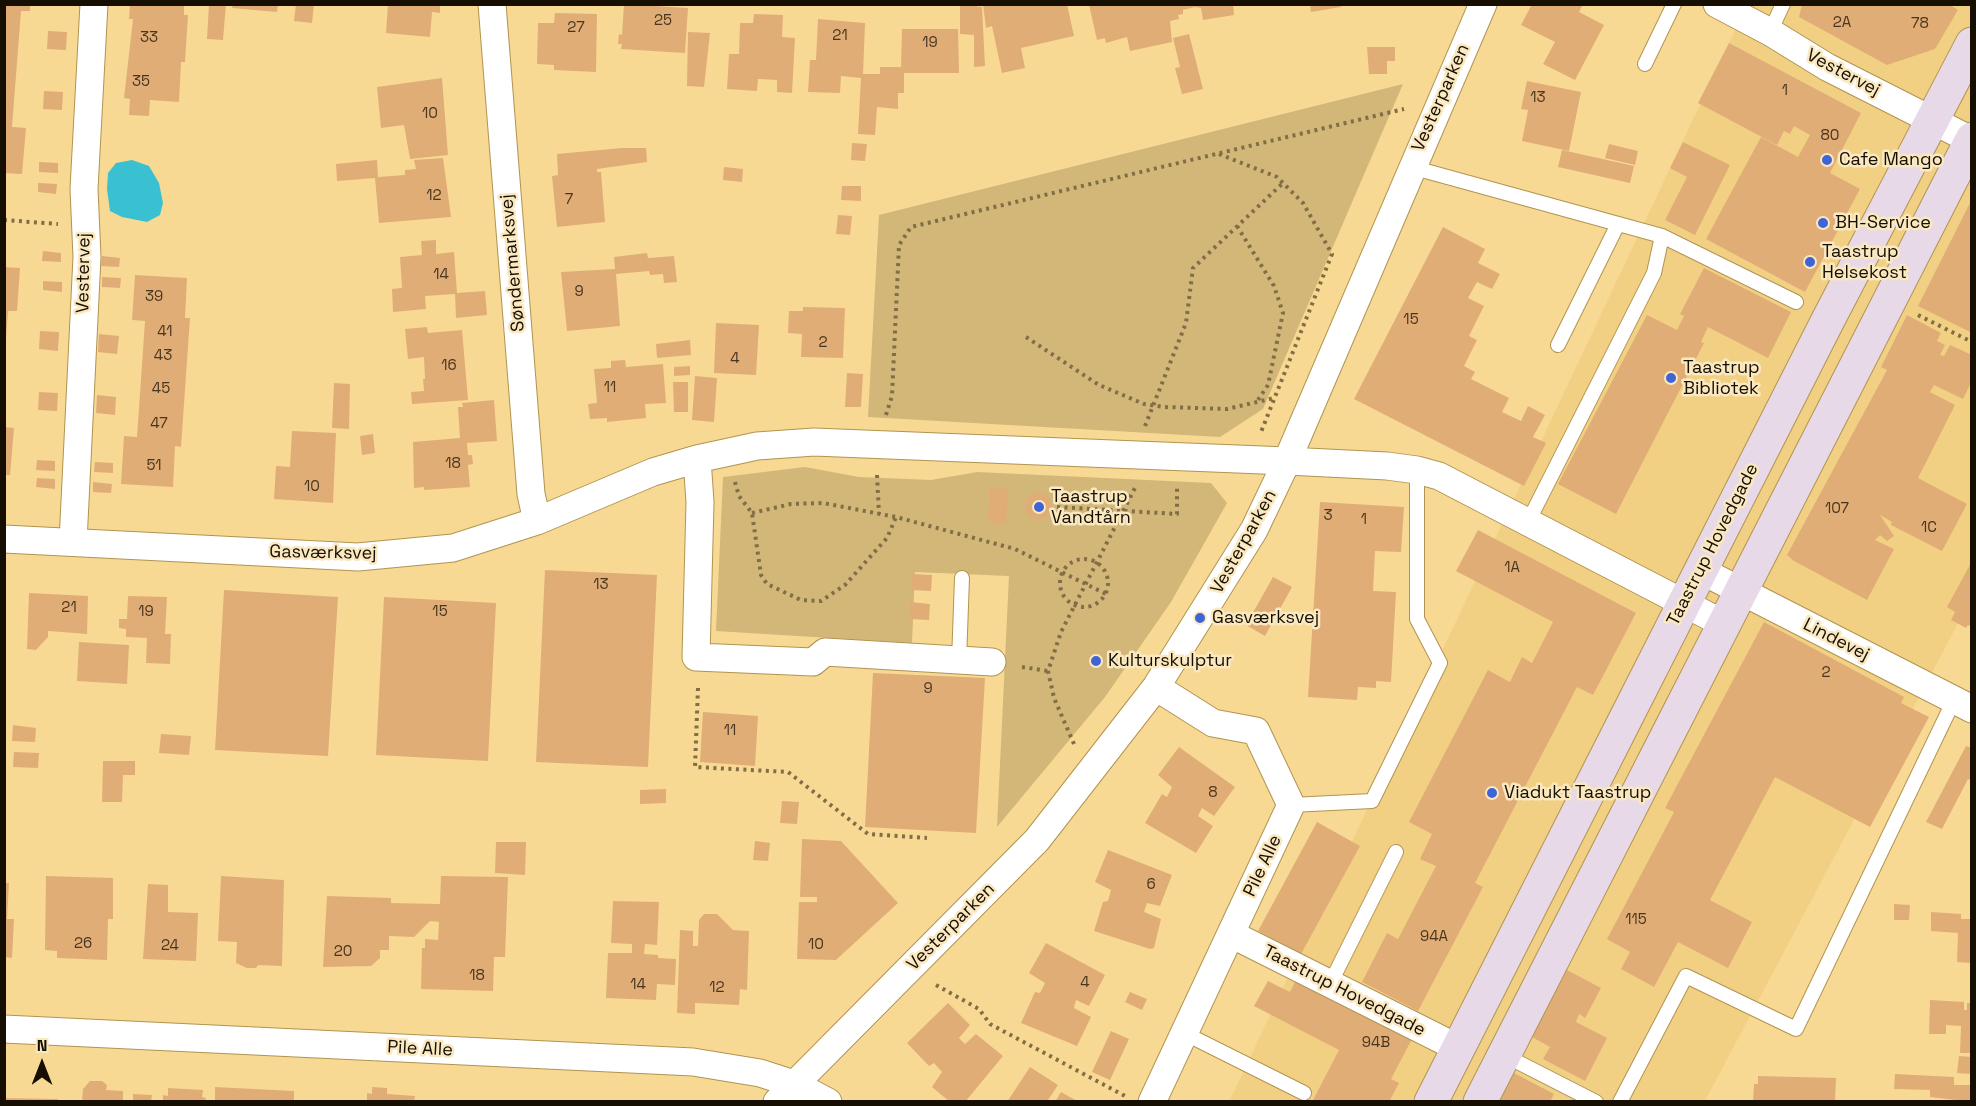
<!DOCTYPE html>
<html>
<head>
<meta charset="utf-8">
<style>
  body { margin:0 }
  #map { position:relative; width:1976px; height:1106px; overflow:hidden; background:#f8d994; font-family:"Space Grotesk",sans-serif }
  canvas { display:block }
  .frame { position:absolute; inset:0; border:6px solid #160e00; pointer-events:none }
  .north { position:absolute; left:12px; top:1034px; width:60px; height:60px; -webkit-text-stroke:4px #fae8c0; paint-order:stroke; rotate:0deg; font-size:16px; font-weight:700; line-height:24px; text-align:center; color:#160e00 }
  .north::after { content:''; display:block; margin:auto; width:21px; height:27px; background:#160e00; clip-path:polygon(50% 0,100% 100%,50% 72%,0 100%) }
</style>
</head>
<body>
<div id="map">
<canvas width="1976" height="1106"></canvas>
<div class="frame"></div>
<div class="north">N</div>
</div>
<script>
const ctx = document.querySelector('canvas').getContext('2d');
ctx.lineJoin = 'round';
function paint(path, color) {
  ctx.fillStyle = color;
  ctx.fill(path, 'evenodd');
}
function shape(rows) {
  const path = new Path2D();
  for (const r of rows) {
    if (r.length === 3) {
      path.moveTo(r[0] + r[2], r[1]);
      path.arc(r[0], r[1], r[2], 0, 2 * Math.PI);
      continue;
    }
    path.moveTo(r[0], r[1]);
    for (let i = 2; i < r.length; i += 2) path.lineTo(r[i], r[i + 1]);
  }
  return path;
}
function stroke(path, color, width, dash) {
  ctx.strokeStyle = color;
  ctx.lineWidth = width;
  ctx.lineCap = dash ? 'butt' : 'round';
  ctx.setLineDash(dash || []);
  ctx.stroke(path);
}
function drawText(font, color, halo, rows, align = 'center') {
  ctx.font = font + ' "Space Grotesk",sans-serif';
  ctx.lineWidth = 5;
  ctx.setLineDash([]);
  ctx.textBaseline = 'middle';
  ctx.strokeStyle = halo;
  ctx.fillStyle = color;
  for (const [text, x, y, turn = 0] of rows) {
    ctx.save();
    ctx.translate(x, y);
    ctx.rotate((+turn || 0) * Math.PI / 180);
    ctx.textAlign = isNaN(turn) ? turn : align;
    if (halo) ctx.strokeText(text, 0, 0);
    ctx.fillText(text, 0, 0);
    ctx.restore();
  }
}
paint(shape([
  [1747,5,1971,5,1971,599,1705,1101,1229,1102]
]), '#f2d083');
paint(shape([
  [1403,84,1263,409,1220,437,868,417,879,215],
  [805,467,859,477,931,480,977,472,1211,483,1227,503,1171,602,1105,697,997,827,1009,576,915,572,912,643,716,631,723,477]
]), '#d2b779');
paint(shape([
  [132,160,149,166,159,183,163,203,160,215,147,222,122,217,110,211,107,189,108,173,116,163]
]), '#39c1d1');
paint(shape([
  [4,4,30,4,30,11,21,11,12,127,26,128,22,174,4,173],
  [130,4,184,4,184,15,188,15,185,62,181,62,179,102,150,100,149,116,129,115,130,99,124,98,133,19,129,19],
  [209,4,226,4,223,40,207,39],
  [233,4,278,4,277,12,232,8],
  [296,4,314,4,312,23,294,21],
  [388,4,440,4,440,13,432,12,430,37,386,33],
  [624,4,688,8,685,53,621,49,622,44,618,44,619,34,622,35],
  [960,4,982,7,985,66,974,67,974,35,960,34],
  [983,4,1067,4,1074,36,1021,48,1025,68,1002,73,992,26,986,28],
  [1233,4,1234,15,1203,20,1201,8,1195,7,1183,10,1183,14,1178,15,1179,19,1170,21,1172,42,1130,51,1127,37,1106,43,1105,38,1097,40,1089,5],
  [1310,4,1341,4,1341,7,1311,12],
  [1532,4,1583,4,1579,12,1604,25,1575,80,1543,64,1555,42,1521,25],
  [1802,5,1950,5,1958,10,1935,49,1887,65,1799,17],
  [555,13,597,14,596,72,554,70,554,65,537,64,538,23,554,23],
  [754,14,783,15,782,37,795,38,792,93,777,92,777,80,758,79,757,91,727,89,729,54,739,54,740,23,753,23],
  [818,19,865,23,863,74,880,74,880,67,901,67,902,29,958,29,959,73,904,73,904,93,898,93,898,109,877,107,875,135,858,134,861,78,841,76,840,93,808,92,810,60,816,60],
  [48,31,67,32,66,50,47,49],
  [688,32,710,33,704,87,687,86],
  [1189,34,1203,89,1182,94,1175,68,1180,67,1173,38],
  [1729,43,1861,113,1830,173,1860,189,1805,292,1706,239,1761,137,1798,157,1810,135,1794,126,1790,134,1784,131,1777,145,1698,103],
  [1367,47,1395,47,1395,61,1387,61,1387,74,1369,74],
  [442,78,448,155,410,159,404,125,381,128,377,87],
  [1527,81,1581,92,1569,151,1522,141,1528,110,1521,109],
  [44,91,63,92,62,110,43,109],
  [1683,142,1730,165,1695,235,1665,220,1687,177,1670,168],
  [852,143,867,144,865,161,851,160],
  [1609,144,1638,151,1635,165,1605,158],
  [622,148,646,148,647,162,597,169,597,172,601,172,605,222,557,227,552,176,558,175,557,154],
  [1562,150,1634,166,1630,183,1558,167],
  [443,158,451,217,379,223,375,178,337,181,336,164,377,160,378,177,405,175,405,170,416,169,414,160],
  [39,162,58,163,58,173,39,172],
  [724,167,743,169,742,182,723,180],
  [38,183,57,184,56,194,38,192],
  [842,186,861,186,861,201,841,200],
  [1972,199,1972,333,1918,306],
  [838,215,852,216,850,235,836,234],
  [1443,227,1485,249,1478,263,1500,274,1492,289,1477,282,1468,298,1484,306,1469,336,1477,340,1464,366,1475,372,1471,379,1509,398,1502,412,1521,421,1528,406,1545,415,1533,437,1546,443,1524,486,1354,399],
  [436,240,436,254,454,252,457,293,485,291,487,315,456,318,455,294,425,296,426,309,393,312,392,289,402,288,400,257,422,255,421,241],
  [43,251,61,253,61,262,42,261],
  [647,253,648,258,674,256,677,282,664,283,663,274,650,275,649,271,616,274,620,326,567,331,561,272,615,269,614,257],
  [102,256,120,258,119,267,101,266],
  [4,267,20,268,17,311,8,311,6,339],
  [1704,268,1791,312,1768,358,1708,327,1701,342,1704,343,1616,514,1558,484,1647,315,1677,330,1684,316,1680,314],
  [135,275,187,278,185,318,190,318,181,447,175,446,173,487,121,484,124,436,137,437,145,321,132,320],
  [102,277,121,278,120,288,102,287],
  [43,281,62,282,62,292,43,290],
  [803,307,845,308,843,358,801,357,802,334,788,333,789,311,803,311],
  [1907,315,1941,333,1937,341,1945,345,1940,355,1944,356,1950,345,1972,355,1972,381,1963,399,1934,385,1930,392,1955,405,1918,478,1967,504,1942,551,1891,525,1892,522,1880,515,1894,536,1887,541,1880,535,1875,540,1894,549,1867,600,1794,561,1787,555,1887,370,1881,367],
  [716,323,759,325,756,375,714,373],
  [427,327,428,333,462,330,468,400,412,404,411,392,424,391,423,379,425,379,424,357,408,359,405,329],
  [40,331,59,332,58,351,39,349],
  [99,334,119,336,117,354,98,352],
  [690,340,691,355,657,358,656,344],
  [625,360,626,367,663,364,666,403,645,404,646,418,607,422,607,418,590,419,588,404,597,403,594,369,611,368,611,361],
  [690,366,690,375,674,376,674,367],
  [847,373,863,374,861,407,845,407],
  [695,376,717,378,714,422,692,420],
  [673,382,688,382,688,412,674,412],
  [334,383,350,384,349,429,332,428],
  [39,392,58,393,57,411,38,410],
  [97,395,116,397,115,415,96,413],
  [494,400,497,441,467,443,468,455,472,455,473,464,468,465,470,487,424,490,424,487,414,488,413,442,460,438,458,407,463,407,462,403],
  [4,427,14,428,10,475,4,475],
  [292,431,336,433,333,503,274,499,276,466,290,467],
  [373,434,375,453,362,455,360,436],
  [37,460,55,461,55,471,36,470],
  [95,462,113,463,113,473,94,472],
  [37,478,55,479,55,489,36,487],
  [93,482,112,484,111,493,93,492],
  [990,487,1008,489,1006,524,988,522],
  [1038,506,13],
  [1320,502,1404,507,1401,552,1375,551,1373,591,1396,592,1391,682,1376,681,1376,688,1358,687,1357,700,1308,697],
  [1478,530,1636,613,1593,695,1577,687,1475,883,1483,887,1418,1011,1362,982,1387,933,1398,939,1436,866,1420,859,1432,834,1409,822,1488,670,1510,682,1522,657,1532,663,1553,622,1456,571],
  [1972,561,1972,627,1968,625,1966,628,1951,620,1955,612,1947,607],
  [545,570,657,575,648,767,536,762],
  [912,574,932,575,931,591,911,590],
  [1273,577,1292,587,1265,636,1246,625],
  [224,590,338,597,328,756,215,750],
  [29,593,88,596,87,634,48,631,48,637,36,650,27,649],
  [128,596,167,597,165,634,171,634,170,664,146,663,147,638,126,637,126,629,119,628,119,619,127,619],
  [384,597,496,603,488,761,376,755],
  [910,602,930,604,929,620,909,619],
  [1764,622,1904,697,1901,703,1929,717,1870,827,1775,777,1710,900,1752,922,1728,968,1678,942,1654,987,1621,969,1630,952,1607,939,1674,812,1665,808],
  [79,642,129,645,127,684,77,681],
  [873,673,985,678,976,833,865,827],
  [703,712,758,716,755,766,700,762],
  [13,725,36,728,35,742,12,741],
  [161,734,191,736,189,755,159,753],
  [1966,746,1972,748,1972,781,1968,779,1942,829,1926,822],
  [1179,747,1235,787,1214,816,1202,808,1198,816,1213,826,1196,853,1145,823,1162,794,1167,797,1172,787,1158,775],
  [14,752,39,753,38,768,13,767],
  [103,761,135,761,135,775,123,775,122,802,102,802],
  [666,789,666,803,640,804,640,790],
  [782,801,799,802,797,824,780,823],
  [1317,822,1360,846,1301,954,1258,931],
  [802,839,841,841,898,903,836,960,797,959,799,902,817,902,817,897,800,897],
  [755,841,770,843,768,861,753,860],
  [496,842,526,842,525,875,495,873],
  [1108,850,1172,875,1160,906,1147,903,1144,912,1161,919,1154,948,1150,949,1094,931,1103,902,1108,901,1111,890,1095,882],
  [46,876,113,878,113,919,108,919,107,960,57,958,57,951,45,950],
  [221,876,284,880,282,966,258,965,256,968,247,968,236,963,237,942,218,941],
  [441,876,508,877,505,957,494,957,493,991,421,989,422,948,425,948,425,939,438,940,439,922,430,921,414,937,389,936,389,950,380,950,380,958,371,966,323,967,327,896,391,898,391,903,440,904],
  [4,883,9,883,7,919,14,919,12,958,4,957],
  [148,884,168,885,168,912,198,913,196,961,143,959],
  [613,901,659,902,657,945,645,944,644,954,658,955,658,958,676,959,675,985,657,984,656,1000,606,998,608,953,632,953,632,944,611,943],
  [1894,904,1910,905,1909,920,1894,920],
  [1931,912,1961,914,1961,919,1972,919,1972,963,1957,962,1958,933,1931,931],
  [704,914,717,914,733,930,749,931,747,990,740,989,739,1005,695,1003,695,1014,677,1013,680,930,693,931,693,946,698,946,699,920],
  [1046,943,1105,975,1089,1006,1076,1000,1074,1008,1091,1017,1077,1046,1021,1023,1035,992,1040,993,1045,983,1029,973],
  [1567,970,1601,988,1585,1018,1579,1014,1576,1022,1607,1038,1585,1081,1543,1059,1550,1047,1532,1037],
  [1298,976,1413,1037,1391,1079,1399,1083,1389,1102,1312,1102,1339,1050,1254,1006,1268,981,1290,992],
  [1130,992,1147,999,1142,1010,1125,1002],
  [1930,1000,1964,1002,1964,1010,1967,1010,1967,1003,1972,1003,1972,1053,1960,1053,1961,1026,1946,1025,1946,1034,1929,1034],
  [948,1003,970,1025,959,1038,965,1044,976,1034,1003,1056,965,1102,950,1102,932,1087,942,1072,934,1063,929,1066,907,1043],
  [1111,1031,1129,1039,1110,1080,1092,1072],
  [1959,1056,1972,1057,1972,1074,1957,1073],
  [1030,1067,1058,1085,1048,1100,1051,1102,1007,1102],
  [1514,1073,1554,1094,1550,1102,1499,1102],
  [1895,1074,1954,1077,1954,1085,1972,1085,1972,1102,1930,1097,1930,1090,1894,1089],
  [1758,1076,1836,1078,1835,1102,1753,1102,1754,1084,1758,1084],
  [90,1081,102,1081,107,1085,106,1090,123,1091,123,1102,82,1102,83,1089],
  [215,1087,294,1091,294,1102,215,1102],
  [372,1087,387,1088,387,1094,415,1096,414,1102,367,1102,367,1093,372,1094],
  [168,1088,203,1090,202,1097,206,1098,205,1102,163,1102,163,1095,168,1096],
  [1061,1092,1079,1102,1055,1102],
  [133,1094,152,1095,151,1102,133,1102],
  [4,1098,58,1099,58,1102,4,1102]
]), '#e1ad77');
const lane = shape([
  [1770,32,1783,4],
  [1645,64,1674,4],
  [1411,167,1662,236,1796,302],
  [1558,345,1618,224],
  [1528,522,1654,273,1662,236],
  [959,661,962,578],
  [1291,805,1372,801,1440,663,1417,619,1417,470],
  [1330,984,1396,852],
  [1184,1033,1304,1093],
  [1504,1055,1596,1102],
  [1620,1102,1686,976,1796,1029,1954,700]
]);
const street = shape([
  [492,4,531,494,537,521],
  [1717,4,1770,32,1827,67,1971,140],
  [697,459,700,502,696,657,813,662,825,652,992,662],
  [4,539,358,557,453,548,537,521,653,472,697,459,757,446,814,442,1287,461,1387,466,1417,470,1439,476,1724,624],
  [73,542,87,257,84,189,94,4],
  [1700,570,1972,709],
  [1231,934,1458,1048],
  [4,1029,693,1062,760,1073,794,1084,828,1102],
  [777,1102,1037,840,1156,687,1254,530,1287,461,1483,4],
  [1152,1102,1291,805,1256,731,1213,723,1156,687]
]);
const secondary = shape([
  [1431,1102,1828,320,1972,44],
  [1480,1102,1972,139]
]);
stroke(lane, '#b19451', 16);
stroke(street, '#b19451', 29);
stroke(secondary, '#b19451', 35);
stroke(shape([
  [1219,154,1277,177,1303,203,1332,254,1261,432],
  [4,220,58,224],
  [1237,226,1274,286,1283,313,1268,385,1256,403],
  [1918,315,1972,342],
  [1026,337,1099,385,1144,404,1164,407,1227,409,1274,398],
  [886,415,892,396,899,245,911,227,1404,109],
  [1145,426,1186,323,1193,268,1283,183],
  [877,475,879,514],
  [735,482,739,496,752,513,761,575,767,584,801,600,821,601,845,585,887,538,896,517],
  [1057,507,1177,514,1177,487],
  [752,513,791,504,823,503,896,517,1015,549,1106,594],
  [1084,583,24],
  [1022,667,1048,671],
  [698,688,695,767,788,772,868,834,927,838],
  [1074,744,1054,698,1048,671,1061,632,1136,486],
  [936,985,979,1009,990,1024,1125,1096]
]), '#816e46', 4, [3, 4.5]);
stroke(lane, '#fff', 14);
stroke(street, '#fff', 27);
stroke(secondary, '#e7d9e7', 33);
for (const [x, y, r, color] of [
  [1827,160,6,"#3f64d6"],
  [1823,223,6,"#3f64d6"],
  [1810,262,6,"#3f64d6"],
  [1671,378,6,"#3f64d6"],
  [1039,507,6,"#3f64d6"],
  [1200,618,6,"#3f64d6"],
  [1096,661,6,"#3f64d6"],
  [1492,793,6,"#3f64d6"]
]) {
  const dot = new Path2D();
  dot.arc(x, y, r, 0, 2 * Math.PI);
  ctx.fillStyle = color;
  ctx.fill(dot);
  stroke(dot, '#fae8c0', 2);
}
drawText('15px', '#49361e', null, [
  ["25",663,21],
  ["2A",1842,23],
  ["78",1920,24],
  ["27",576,28],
  ["21",840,36],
  ["33",149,38],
  ["19",930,43],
  ["35",141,82],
  ["1",1785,91],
  ["13",1538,98],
  ["10",430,114],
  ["80",1830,136],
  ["12",434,196],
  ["7",569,200],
  ["14",441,275],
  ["9",579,292],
  ["39",154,297],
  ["15",1411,320],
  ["41",165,332],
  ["2",823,343],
  ["43",163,356],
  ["4",735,359],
  ["16",449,366],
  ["11",610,388],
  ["45",161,389],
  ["47",159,424],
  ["18",453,464],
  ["51",154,466],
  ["10",312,487],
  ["107",1837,509],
  ["3",1328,516],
  ["1",1364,520],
  ["1C",1929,528],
  ["1A",1512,568],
  ["13",601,585],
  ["21",69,608],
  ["19",146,612],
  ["15",440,612],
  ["2",1826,673],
  ["9",928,689],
  ["11",730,731],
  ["8",1213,793],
  ["6",1151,885],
  ["115",1636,920],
  ["94A",1434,937],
  ["26",83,944],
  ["10",816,945],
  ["24",170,946],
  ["20",343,952],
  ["18",477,976],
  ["4",1085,983],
  ["14",638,985],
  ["12",717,988],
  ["94B",1376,1043]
]);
drawText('18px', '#160e00', '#fae8c0', [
  ["Vestervej",1843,73,28],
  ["Vesterparken",1441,98,-66],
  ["Søndermarksvej",513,263,-95],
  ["Vestervej",84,273,-89],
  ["Vesterparken",1244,542,-61],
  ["Taastrup Hovedgade",1713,545,-63],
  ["Gasværksvej",323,553,1],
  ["Lindevej",1836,640,27],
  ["Pile Alle",1263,866,-65],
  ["Vesterparken",951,927,-45],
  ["Taastrup Hovedgade",1344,991,27],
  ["Pile Alle",420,1049,3]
]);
drawText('18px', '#160e00', '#fae8c0', [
  ["Cafe Mango",1839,160],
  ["BH-Service",1835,223],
  ["Taastrup",1822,252],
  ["Helsekost",1822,273],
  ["Taastrup",1683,368],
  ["Bibliotek",1683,389],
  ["Taastrup",1051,497],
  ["Vandtårn",1051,518],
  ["Gasværksvej",1212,618],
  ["Kulturskulptur",1108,661],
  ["Viadukt Taastrup",1504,793]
], 'left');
</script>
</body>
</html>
